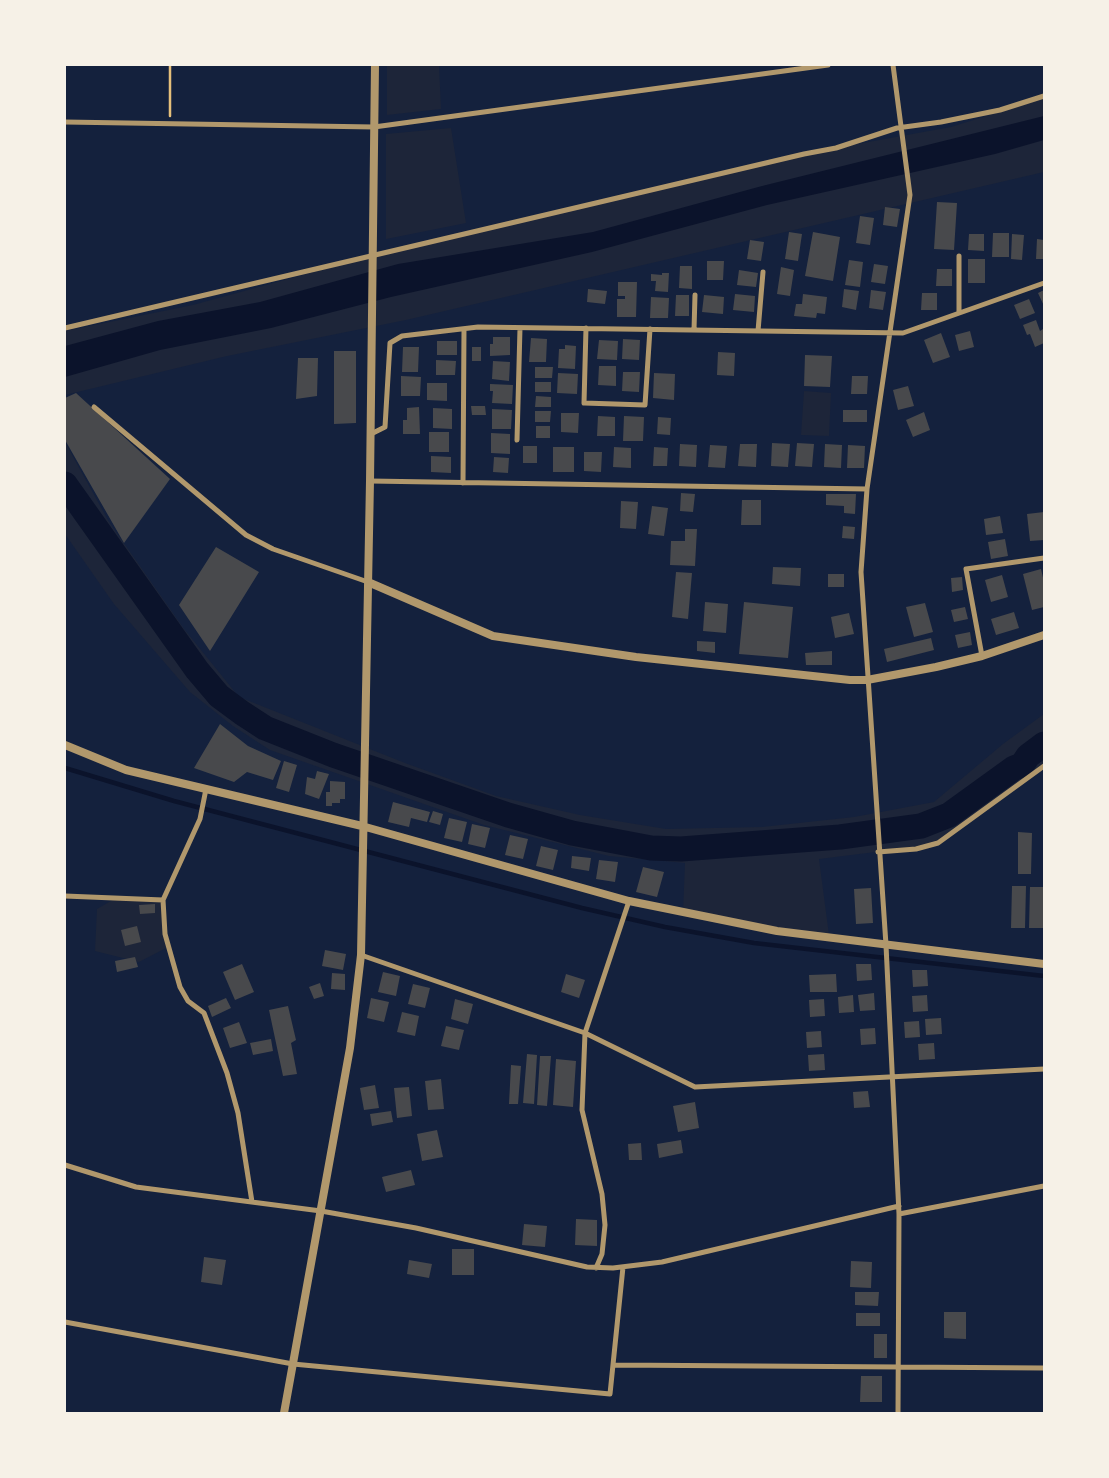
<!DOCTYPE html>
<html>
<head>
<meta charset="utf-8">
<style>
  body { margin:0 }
  #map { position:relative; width:1109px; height:1478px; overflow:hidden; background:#14213d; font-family:Inter,sans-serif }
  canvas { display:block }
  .frame { position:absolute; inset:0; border:66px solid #f6f1e7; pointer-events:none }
</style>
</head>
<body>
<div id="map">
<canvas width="1109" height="1478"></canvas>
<div class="frame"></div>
</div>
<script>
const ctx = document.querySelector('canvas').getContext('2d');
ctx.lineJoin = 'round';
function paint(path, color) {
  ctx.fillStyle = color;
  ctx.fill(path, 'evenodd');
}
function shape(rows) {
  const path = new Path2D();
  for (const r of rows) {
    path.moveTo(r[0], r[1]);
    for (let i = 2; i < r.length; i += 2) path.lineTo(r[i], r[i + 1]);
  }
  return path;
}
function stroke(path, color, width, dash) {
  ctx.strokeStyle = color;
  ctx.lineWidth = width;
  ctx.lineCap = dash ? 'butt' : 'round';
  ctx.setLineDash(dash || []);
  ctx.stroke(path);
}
paint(shape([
  [387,65,439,65,441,109,387,115],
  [1044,98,1044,172,406,320,227,356,65,395,65,331,193,305,354,261,808,153,951,127],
  [451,128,466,223,386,239,386,134],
  [804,391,831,393,829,436,801,435],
  [65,442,109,522,184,629,239,697,405,763,496,796,580,815,666,829,762,827,854,817,934,802,1003,744,1044,714,1044,766,932,845,819,859,829,935,683,913,685,863,609,856,484,825,270,750,233,726,190,692,114,604,65,534],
  [116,898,163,900,168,947,139,962,95,951,97,909]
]), '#1d2539');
paint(shape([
  [1044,116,1044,140,995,154,767,205,592,252,391,297,271,328,160,350,65,377,65,346,158,321,260,302,398,264,593,232,762,186]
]), '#0b132b');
stroke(shape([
  [65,768,174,801,582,908,665,927,754,943,1044,976]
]), '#0b132b', 4.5);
stroke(shape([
  [65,484,197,670,219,696,242,713,265,728,333,755,508,815,572,833,651,848,681,849,840,837,921,826,949,815,1014,768,1022,765,1028,756,1044,744]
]), '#0b132b', 25);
paint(shape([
  [937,202,957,203,954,250,934,249],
  [885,207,900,209,897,227,883,225],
  [860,216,874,218,870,245,856,243],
  [789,232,802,234,798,261,785,259],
  [813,232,840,237,833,281,805,276],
  [993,233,1009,233,1009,257,992,257],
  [969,234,984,234,984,251,968,250],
  [1012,234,1024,235,1022,260,1011,259],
  [1037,239,1044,240,1044,259,1036,259],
  [750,240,764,242,761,261,747,259],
  [968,259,985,259,985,283,968,283],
  [849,260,863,262,860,287,845,285],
  [707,261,724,261,723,280,707,280],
  [874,264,888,266,885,284,871,282],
  [680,266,692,266,692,289,679,288],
  [781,267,794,270,790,296,777,294],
  [937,269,952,269,952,286,936,286],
  [739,270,758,273,756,287,737,285],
  [662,273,669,273,668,292,655,291,656,281,651,281,651,274,662,275],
  [618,282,637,282,636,317,617,317,617,299,625,299,625,296,618,296],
  [588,289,607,291,605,304,587,302],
  [844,289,859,291,856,310,842,307],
  [871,290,886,292,883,310,869,308],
  [1044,290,1044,306,1038,293],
  [922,293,937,293,937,310,921,310],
  [735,294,755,296,754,312,733,310],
  [803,294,827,297,825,314,817,313,816,318,794,316,796,304,802,304],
  [676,295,689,295,689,316,675,316],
  [704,295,724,297,723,314,702,312],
  [651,297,669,298,668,318,650,318],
  [1029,299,1035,313,1020,319,1014,305],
  [1036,320,1040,331,1043,329,1044,332,1044,343,1035,347,1030,334,1027,335,1023,325],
  [970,331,974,347,959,351,955,335],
  [941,333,950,357,933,363,924,340],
  [493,337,510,337,510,355,490,356,490,344,493,344],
  [531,338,547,339,546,362,529,362],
  [623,339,640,340,639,360,622,359],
  [599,340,618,341,617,360,597,359],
  [437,341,457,341,457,355,437,355],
  [565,345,576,346,575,369,558,368,559,349,565,349],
  [403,347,419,347,418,372,402,372],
  [472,347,481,347,481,361,472,361],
  [334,351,356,351,356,423,334,424],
  [718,352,735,353,734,376,717,375],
  [805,355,832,356,830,387,804,386],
  [298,358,318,358,317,396,296,399],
  [436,360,456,361,455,375,436,375],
  [493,361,510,362,509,381,492,379],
  [599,366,616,366,616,386,598,385],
  [535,367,553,367,552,378,535,378],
  [623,372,640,372,639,392,622,391],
  [558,373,578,374,577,394,557,393],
  [654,373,675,374,674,400,653,398],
  [401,376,421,377,420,396,401,396],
  [852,376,868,376,867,394,851,394],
  [535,382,551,382,551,392,535,392],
  [427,383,447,383,447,401,427,400],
  [490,384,513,385,512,404,492,403,493,391,490,391],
  [908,386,914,406,898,410,893,390],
  [76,393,170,479,124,543,65,440,65,398],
  [536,396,551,397,551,407,535,407],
  [471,406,485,406,486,415,472,415],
  [419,407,420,434,403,434,403,420,407,420,407,408],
  [433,408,452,409,452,429,433,428],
  [492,409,512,410,511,429,492,429],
  [843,410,867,410,867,422,843,422],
  [535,411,551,411,550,422,535,422],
  [924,412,930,430,913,437,906,420],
  [561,413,579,413,578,433,561,432],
  [598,416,615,417,615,436,597,436],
  [624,416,644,417,643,441,623,441],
  [658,417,671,418,670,435,657,434],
  [536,426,550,426,550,438,536,438],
  [429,432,449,432,449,452,429,452],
  [491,433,510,434,510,454,491,453],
  [772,443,790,444,788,467,771,466],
  [797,443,814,444,812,467,795,466],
  [680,444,697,445,696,467,679,466],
  [740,444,757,444,756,467,738,466],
  [825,444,842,445,841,468,824,467],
  [710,445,727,446,725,468,708,467],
  [848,445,865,446,864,468,847,468],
  [523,446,537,446,537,463,523,463],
  [553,447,574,447,574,472,553,472],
  [614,447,631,448,631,468,613,467],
  [654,447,668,448,667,466,653,466],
  [584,452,602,452,601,472,584,471],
  [431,456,451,457,451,473,431,472],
  [494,457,509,458,508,473,493,472],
  [681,493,695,494,693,512,680,511],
  [826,494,856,494,855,514,844,513,844,506,826,505],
  [742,500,761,500,761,525,741,525],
  [621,501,638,502,636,529,620,528],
  [652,506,668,508,664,536,648,534],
  [1044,512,1044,540,1030,541,1027,514],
  [1000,516,1003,533,986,535,984,519],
  [843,526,855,527,854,539,842,538],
  [685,529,697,529,695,566,670,565,671,541,685,541],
  [1005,539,1008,556,991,559,988,542],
  [216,547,259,572,210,651,179,605],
  [773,567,801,568,800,586,772,584],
  [1041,569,1044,582,1044,607,1032,610,1023,574],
  [676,572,692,573,688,619,672,617],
  [828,574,844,574,844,587,828,587],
  [1002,575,1008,597,991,602,985,580],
  [962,577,963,590,952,592,951,578],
  [705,602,728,604,726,633,703,631],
  [744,602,793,607,788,658,739,654],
  [925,603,933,632,914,637,906,607],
  [965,607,968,619,954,622,951,610],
  [1014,612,1019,628,996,635,991,619],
  [849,613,854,634,835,638,831,617],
  [970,632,972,645,958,648,955,635],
  [931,638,934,650,887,662,884,649],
  [697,641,715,642,715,653,697,651],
  [832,651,832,665,806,665,805,653],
  [220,724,248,746,281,761,273,780,247,772,234,782,194,768],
  [284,761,297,765,289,792,276,788],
  [317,771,329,774,319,799,305,794,307,777,315,779],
  [330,781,345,782,345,799,340,799,340,803,332,803,332,806,326,806,326,792,330,792],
  [393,802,430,812,427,822,411,818,409,827,388,822],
  [433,811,443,814,440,825,429,822],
  [449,818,467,822,462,842,444,838],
  [472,824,490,828,485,848,468,844],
  [1018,832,1032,833,1031,874,1018,874],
  [510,835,528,839,523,859,505,855],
  [541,846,558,850,553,870,536,866],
  [572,856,591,858,589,871,571,868],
  [599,860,618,862,615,882,596,879],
  [643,867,664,872,657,897,636,892],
  [1012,886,1026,886,1025,928,1011,928],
  [1030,887,1044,887,1043,928,1029,928],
  [871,888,873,923,856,924,854,889],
  [155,904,155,913,140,914,139,905],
  [137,926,141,942,125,946,121,930],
  [325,950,346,954,343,970,322,966],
  [135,957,138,967,117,972,115,961],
  [242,964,254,992,235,1000,223,972],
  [856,964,871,964,872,980,857,981],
  [912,970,927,970,928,986,913,987],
  [383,972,400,976,396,996,378,992],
  [332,973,345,974,345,990,331,989],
  [566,974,585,980,579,998,561,992],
  [836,974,837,992,810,992,809,975],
  [320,983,324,996,314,999,309,987],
  [413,984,430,988,425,1008,408,1004],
  [874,993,875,1010,860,1011,858,995],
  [853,995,854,1012,839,1013,838,997],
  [927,995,928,1011,913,1012,912,996],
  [226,998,231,1008,212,1017,208,1006],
  [371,998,389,1002,384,1022,367,1018],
  [455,999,473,1004,468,1024,451,1019],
  [824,999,825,1016,810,1017,809,1000],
  [288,1006,296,1040,291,1043,297,1074,283,1076,269,1010],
  [402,1012,419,1016,415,1036,397,1032],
  [941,1018,942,1034,926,1035,925,1019],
  [919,1021,920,1037,905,1038,904,1022],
  [239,1022,247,1043,230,1048,223,1028],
  [446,1026,464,1030,459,1050,441,1046],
  [875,1028,876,1044,861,1045,860,1029],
  [821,1031,822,1047,807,1048,806,1032],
  [271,1039,273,1051,253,1055,250,1043],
  [934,1043,935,1059,919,1060,918,1044],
  [527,1054,537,1055,534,1104,523,1103],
  [824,1054,825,1070,809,1071,808,1055],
  [540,1056,551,1056,547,1106,537,1105],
  [556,1059,576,1061,573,1107,553,1105],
  [511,1065,521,1066,518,1104,509,1104],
  [441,1079,444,1109,428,1110,425,1081],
  [375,1085,379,1108,364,1110,360,1088],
  [409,1087,412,1116,397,1118,394,1088],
  [868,1091,870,1107,854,1108,853,1092],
  [695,1102,699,1128,678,1132,673,1106],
  [391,1111,393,1122,372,1126,370,1114],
  [437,1130,443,1157,422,1161,417,1134],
  [681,1140,683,1153,659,1158,657,1144],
  [641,1143,642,1160,629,1160,628,1144],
  [411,1170,415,1185,386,1192,382,1177],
  [576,1219,597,1220,597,1246,575,1245],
  [524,1224,547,1226,545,1247,522,1245],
  [452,1249,474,1249,474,1275,452,1275],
  [204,1257,226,1260,222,1285,201,1282],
  [409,1260,432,1264,429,1278,407,1274],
  [851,1261,872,1262,871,1288,850,1287],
  [855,1292,879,1292,878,1306,855,1305],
  [944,1312,966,1312,966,1339,944,1338],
  [856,1313,880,1313,880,1326,856,1326],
  [874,1334,887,1334,887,1358,874,1358],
  [861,1376,882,1376,882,1402,860,1402]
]), '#48494c');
stroke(shape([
  [170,116,170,65]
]), '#e5c07b', 2.5);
stroke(shape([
  [893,65,910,195,867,489,861,572,886,945,899,1214,898,1413],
  [65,122,374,127,828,65],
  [959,313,959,256],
  [65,328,804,154,836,148,897,128,941,122,1000,110,1044,96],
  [586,328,584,403,645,405,650,329],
  [694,330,695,295],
  [758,331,763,272],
  [94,407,246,535,273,549,368,582],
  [371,434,385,427,390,343,402,336,478,327,903,333,1044,283],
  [517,440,520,328],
  [370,481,867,489],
  [463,483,464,329],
  [982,656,966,569,1044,558],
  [206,789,200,819,163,900,165,934,180,987,188,1001,204,1013,227,1073,238,1113,252,1202],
  [878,852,916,849,938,843,1044,766],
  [65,896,163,900],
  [361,955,585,1033,695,1087,1044,1069],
  [65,1165,136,1187,321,1211,416,1228,587,1267,613,1268,662,1262,899,1206],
  [899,1214,1044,1186],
  [596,1268,602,1254,605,1225,602,1194,582,1110,585,1033,629,901],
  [65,1322,293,1364,610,1394,623,1267],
  [613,1365,1044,1368]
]), '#b1986c', 5);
stroke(shape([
  [368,582,493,636,636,657,850,680,867,680,936,667,982,656,1044,635],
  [65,745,126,770,362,826,629,901,777,931,1044,964],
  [284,1413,350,1048,361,955,370,481,375,65]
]), '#b1986c', 8);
</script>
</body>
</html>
